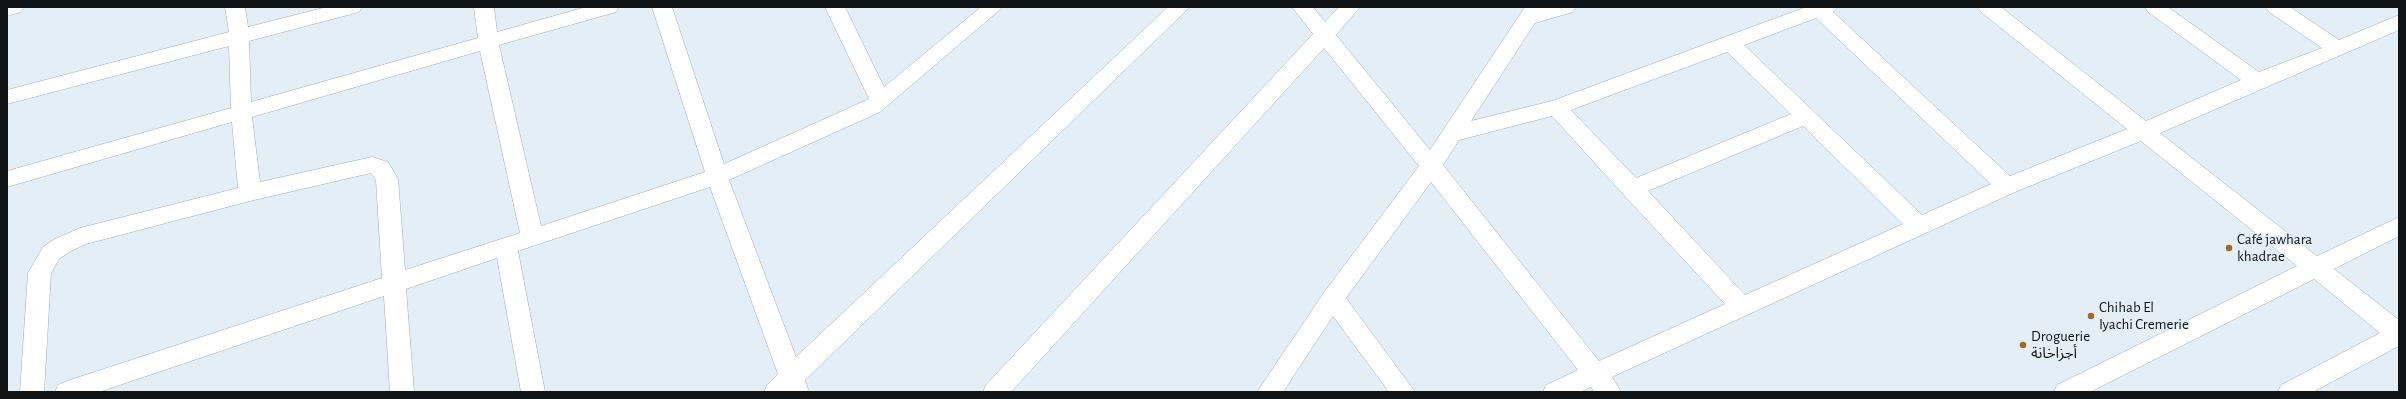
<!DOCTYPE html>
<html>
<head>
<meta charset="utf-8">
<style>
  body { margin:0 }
  #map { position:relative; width:2406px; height:399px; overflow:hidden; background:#e4eef6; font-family:"Alegreya Sans",sans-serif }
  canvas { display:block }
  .frame { position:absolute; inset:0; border:8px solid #111417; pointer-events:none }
</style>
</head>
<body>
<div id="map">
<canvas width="2406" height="399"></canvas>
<div class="frame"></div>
</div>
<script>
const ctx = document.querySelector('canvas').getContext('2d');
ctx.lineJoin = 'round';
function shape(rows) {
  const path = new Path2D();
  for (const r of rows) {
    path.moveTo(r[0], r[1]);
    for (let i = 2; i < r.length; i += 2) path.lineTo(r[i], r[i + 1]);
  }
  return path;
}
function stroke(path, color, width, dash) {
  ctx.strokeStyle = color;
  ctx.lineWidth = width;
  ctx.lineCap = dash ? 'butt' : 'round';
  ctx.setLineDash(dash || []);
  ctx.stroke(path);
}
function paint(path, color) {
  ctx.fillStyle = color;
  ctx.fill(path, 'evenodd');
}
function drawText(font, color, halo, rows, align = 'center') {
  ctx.font = font + ' "Alegreya Sans","Noto Sans Arabic",sans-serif';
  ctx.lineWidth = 3;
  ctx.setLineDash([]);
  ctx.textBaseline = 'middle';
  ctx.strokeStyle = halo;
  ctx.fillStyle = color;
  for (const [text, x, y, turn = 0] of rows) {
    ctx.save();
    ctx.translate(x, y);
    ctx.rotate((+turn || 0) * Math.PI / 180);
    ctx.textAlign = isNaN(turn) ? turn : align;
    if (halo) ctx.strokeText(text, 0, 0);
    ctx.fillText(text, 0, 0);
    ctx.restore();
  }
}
const street = shape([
  [7,7,24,7,21,12,7,16,7,7],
  [225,7,245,7,248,27,327,7,362,7,359,12,249,41,251,102,478,38,474,7,494,7,497,32,586,7,619,7,616,12,499,45,541,226,705,172,652,7,672,7,724,164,869,99,825,7,845,7,884,87,981,7,1003,7,880,112,729,180,796,357,1168,7,1190,7,805,380,808,389,807,392,764,392,767,385,778,374,710,187,518,251,545,392,521,392,497,258,406,289,414,392,390,392,384,296,99,392,55,392,58,385,67,381,382,278,376,180,371,173,250,201,86,244,71,251,59,259,51,273,44,392,20,392,28,273,43,247,55,239,80,228,238,188,232,122,7,187,7,171,231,108,229,46,7,104,7,90,229,32,225,7],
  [480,51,520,233,405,270,398,179,388,162,372,157,260,182,252,117,480,51],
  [1292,7,1313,7,1325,22,1339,7,1360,7,1336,35,1430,150,1525,7,1576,7,1573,12,1535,23,1471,121,1552,101,1806,7,1838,7,1833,12,2010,176,2127,129,1981,12,1978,7,2001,7,2146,121,2241,80,2148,12,2145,7,2168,7,2259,72,2322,48,2269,12,2266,7,2290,7,2339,40,2399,15,2399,30,2160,133,2317,256,2399,217,2399,236,2334,269,2399,320,2399,346,2313,392,2278,392,2281,385,2380,333,2314,279,2090,392,2054,392,2057,385,2297,266,2141,141,2015,192,1612,377,1621,392,1594,392,1591,387,1580,392,1543,392,1546,385,1578,370,1431,182,1346,298,1415,392,1389,392,1333,316,1283,392,1257,392,1325,291,1419,166,1324,48,1011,392,983,392,986,385,1313,34,1292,7],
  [1816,18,1991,184,1922,215,1744,45,1816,18],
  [1727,52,1791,114,1636,178,1571,110,1727,52],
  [1552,116,1624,195,1725,304,1599,361,1443,165,1459,140,1552,116],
  [1803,126,1903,224,1745,295,1648,191,1803,126]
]);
stroke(street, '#a2acb3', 1);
paint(street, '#fff');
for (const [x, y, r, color] of [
  [2229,248,4,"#a26828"],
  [2091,316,4,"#a26828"],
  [2023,345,4,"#a26828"]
]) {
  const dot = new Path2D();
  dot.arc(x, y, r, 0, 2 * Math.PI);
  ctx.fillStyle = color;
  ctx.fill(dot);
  stroke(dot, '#e4eef6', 1.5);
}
drawText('15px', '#111417', '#e4eef6', [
  ["Café jawhara",2237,239],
  ["khadrae",2237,256],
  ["Chihab El",2099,307],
  ["Iyachi Cremerie",2099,324],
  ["Droguerie",2031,336],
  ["أجزاخانة",2031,353]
], 'left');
</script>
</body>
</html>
